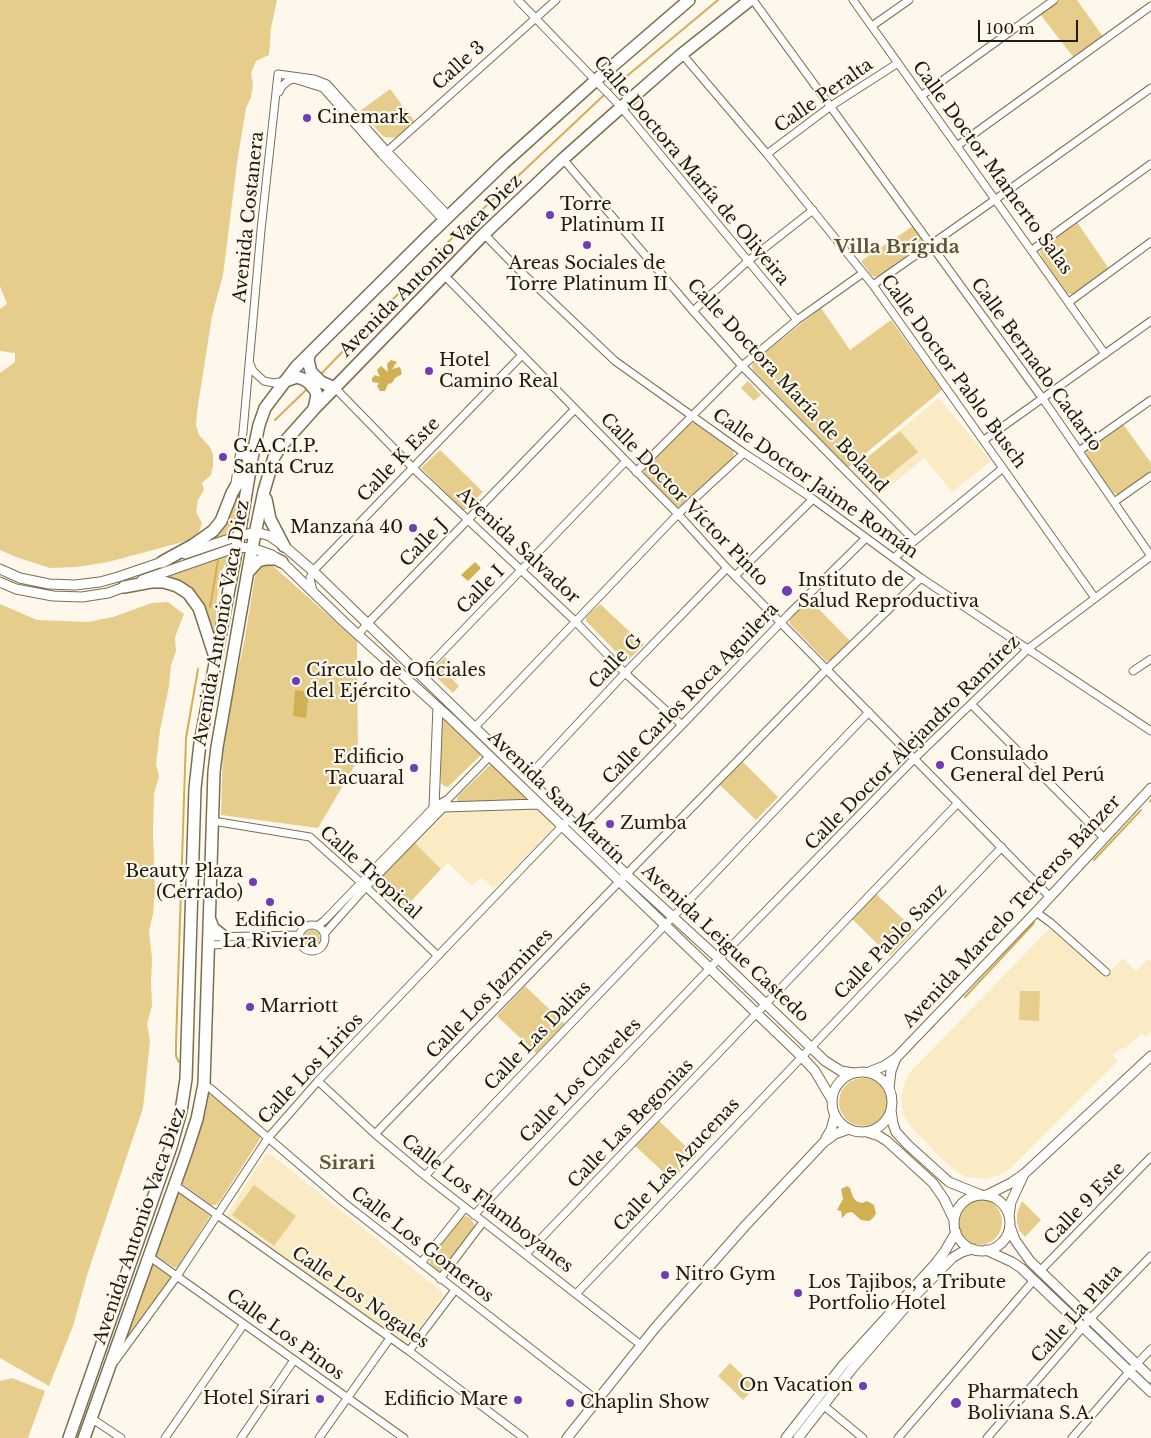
<!DOCTYPE html>
<html>
<head>
<meta charset="utf-8">
<style>
  body { margin:0 }
  #map { position:relative; width:1151px; height:1438px; overflow:hidden; background:#fdf8eb; font-family:"Libre Baskerville",serif }
  canvas { display:block }
  .scale { position:absolute; left:978px; top:20px; width:100px; height:22px; box-sizing:border-box; border:2px solid #1f1a0e; border-top:0; padding-left:6px; font-size:15px; line-height:18px; white-space:nowrap; color:#1f1a0e; -webkit-text-stroke:4px #fdf8eb; paint-order:stroke }
</style>
</head>
<body>
<div id="map">
<canvas width="1151" height="1438"></canvas>
<div class="scale">100 m</div>
</div>
<script>
const ctx = document.querySelector('canvas').getContext('2d');
ctx.lineJoin = 'round';
function paint(path, color) {
  ctx.fillStyle = color;
  ctx.fill(path, 'evenodd');
}
function shape(rows) {
  const path = new Path2D();
  for (const r of rows) {
    if (r.length === 3) {
      path.moveTo(r[0] + r[2], r[1]);
      path.arc(r[0], r[1], r[2], 0, 2 * Math.PI);
      continue;
    }
    path.moveTo(r[0], r[1]);
    for (let i = 2; i < r.length; i += 2) path.lineTo(r[i], r[i + 1]);
  }
  return path;
}
function stroke(path, color, width, dash) {
  ctx.strokeStyle = color;
  ctx.lineWidth = width;
  ctx.lineCap = dash ? 'butt' : 'round';
  ctx.setLineDash(dash || []);
  ctx.stroke(path);
}
function drawText(font, color, halo, rows, align = 'center') {
  ctx.font = font + ' "Libre Baskerville",serif';
  ctx.lineWidth = 4.5;
  ctx.setLineDash([]);
  ctx.textBaseline = 'middle';
  ctx.strokeStyle = halo;
  ctx.fillStyle = color;
  for (const [text, x, y, turn = 0] of rows) {
    ctx.save();
    ctx.translate(x, y);
    ctx.rotate((+turn || 0) * Math.PI / 180);
    ctx.textAlign = isNaN(turn) ? turn : align;
    if (halo) ctx.strokeText(text, 0, 0);
    ctx.fillText(text, 0, 0);
    ctx.restore();
  }
}
paint(shape([
  [939,398,991,461,952,492,924,458,876,498,852,470],
  [535,806,552,823,554,829,494,889,481,878,472,886,448,863,441,869,414,842,443,810],
  [1052,926,1107,975,1123,958,1136,971,1148,959,1151,962,1151,1032,1146,1037,1142,1033,1123,1050,1121,1048,1115,1053,1112,1055,1118,1061,1010,1169,1000,1175,986,1179,966,1177,956,1171,943,1160,911,1127,904,1116,901,1101,904,1084,909,1073],
  [266,1154,271,1154,442,1292,443,1297,409,1342,401,1342,228,1217,227,1214]
]), '#fbebc4');
paint(shape([
  [0,0,277,0,271,28,269,55,256,61,251,73,253,85,251,97,246,108,237,163,223,275,212,316,197,412,196,425,199,435,210,447,213,455,213,466,211,475,202,483,204,490,198,500,196,512,202,523,199,532,193,538,179,543,108,562,77,567,50,568,16,557,0,550,0,373,15,362,15,353,0,351,0,309,7,304,0,286],
  [1060,0,1077,0,1104,38,1074,58,1040,14],
  [390,89,415,122,396,138,384,137,360,111],
  [1077,222,1109,269,1075,294,1070,294,1066,293,1041,256,1040,251,1041,248],
  [913,226,923,239,922,247,878,277,872,276,861,261],
  [821,308,850,350,891,320,942,390,848,468,753,370,752,366,753,362],
  [748,381,761,395,754,401,741,388],
  [691,423,695,423,733,451,734,454,733,458,683,506,676,507,645,475,644,471,645,468],
  [1123,424,1151,463,1151,472,1120,494,1116,494,1113,493,1086,455,1087,449],
  [900,431,918,452,877,485,859,464],
  [440,450,483,492,464,511,421,468],
  [242,486,234,533,195,546,237,491],
  [228,554,228,560,222,570,216,605,216,621,214,636,200,599,193,592,162,578,213,557],
  [266,564,272,565,357,641,358,760,318,828,221,815,223,750,227,719,244,643,256,570,260,566],
  [809,599,851,642,829,661,826,661,790,624,789,618],
  [168,602,184,614,175,637,176,651,171,665,169,686,160,730,156,764,159,777,154,793,153,834,155,889,153,914,149,931,152,958,151,982,152,1006,147,1024,150,1041,143,1108,88,1272,73,1326,49,1386,0,1358,0,604,37,620,88,622,113,617,152,603],
  [600,604,644,645,629,659,623,659,586,621,586,617],
  [445,657,451,663,444,671,459,686,453,693,434,675,434,668],
  [441,716,481,755,448,787,444,786,441,783],
  [742,761,778,797,756,820,719,784],
  [491,764,529,800,458,804,457,797],
  [414,842,441,869,402,911,381,892,378,885,379,878],
  [876,894,915,930,890,956,852,919],
  [312,938,8],
  [525,986,565,1024,536,1053,497,1016],
  [1020,991,1040,991,1039,1021,1019,1020],
  [863,1102,24],
  [207,1090,260,1136,260,1139,218,1204,215,1205,211,1205,181,1183],
  [658,1120,696,1156,672,1180,634,1145],
  [254,1185,296,1216,274,1246,232,1215],
  [181,1194,210,1216,178,1267,175,1268,157,1257,156,1252,176,1195],
  [979,1222,23],
  [1022,1201,1041,1220,1025,1237,1019,1230,1017,1222,1017,1213],
  [467,1216,472,1220,475,1226,444,1268,437,1273,430,1268,430,1257,462,1217],
  [151,1264,154,1264,170,1274,170,1279,122,1349],
  [730,1363,755,1387,743,1400,718,1376],
  [12,1378,45,1391,28,1438,0,1438,0,1381]
]), '#e7cd8b');
paint(shape([
  [391,360,397,362,392,369,400,367,402,374,395,378,392,383,388,384,385,391,380,391,377,386,379,383,372,382,372,378,375,375,380,377,377,370,381,366,388,372,387,364],
  [475,562,481,568,468,581,461,575],
  [295,690,309,692,306,718,293,716],
  [847,1186,850,1188,853,1197,856,1201,862,1203,867,1201,874,1205,876,1214,872,1219,869,1221,861,1220,852,1212,847,1213,842,1218,841,1211,837,1210,843,1199,841,1189]
]), '#d1af53');
stroke(shape([
  [321,374,449,241,603,96,718,0],
  [275,420,306,390],
  [210,607,218,561],
  [1150,801,1151,800],
  [1094,860,1141,810],
  [965,997,1034,923],
  [179,1062,176,1056,176,1043,186,738,198,669]
]), '#d1af53', 2);
const minor = shape([
  [518,0,621,107,797,320],
  [753,0,1043,399,1151,556],
  [853,0,1105,354],
  [872,26,909,0],
  [682,54,767,154,873,285,1095,598],
  [279,92,282,86,288,81,294,79,323,88,382,155,444,221],
  [921,96,1054,0],
  [957,146,1151,6],
  [384,154,556,0],
  [767,154,831,106,898,63],
  [563,159,693,311,742,366,914,540],
  [484,234,516,267,615,361,744,453,813,499,921,578,1151,731],
  [1032,250,1151,164],
  [444,275,678,514,727,568,1050,897],
  [873,285,996,199,1151,88],
  [1069,302,1151,242],
  [693,311,748,261,813,210],
  [250,364,253,371,264,381,274,383,285,381],
  [335,388,413,468,575,621,625,673,682,725],
  [984,440,1151,321],
  [244,443,246,469],
  [1079,451,1151,400],
  [636,472,742,366,797,320,863,273],
  [235,483,243,432,261,230,278,74,314,79,327,84,387,151,449,216],
  [1114,502,1151,476],
  [895,557,1003,468],
  [735,576,813,499],
  [313,591,310,578,313,571,522,355],
  [358,635,367,624,575,409],
  [1133,671,1151,659],
  [420,675,626,461],
  [971,704,1104,838],
  [475,727,678,514,744,453],
  [527,778,625,673,727,568],
  [213,821,310,837,366,887,438,956],
  [580,829,682,725,789,614,866,538],
  [1036,912,1051,923,1106,972],
  [312,938,13],
  [317,926,324,921,434,807,448,799],
  [325,933,366,887,444,807,448,799,489,757],
  [209,937,299,935],
  [209,945,299,942],
  [318,1081,375,1134,425,1176,641,1345],
  [210,1088,343,1202,597,1400],
  [375,1134,615,886,827,669,921,578],
  [425,1176,869,712],
  [175,1185,409,1351,524,1438],
  [474,1215,710,968,915,758,1029,648,1151,556],
  [526,1254,958,803],
  [150,1257,404,1438],
  [421,1263,465,1208],
  [1040,1271,1151,1157],
  [440,1279,483,1222],
  [576,1294,1002,847],
  [409,1351,455,1290],
  [115,1361,177,1276,268,1138,318,1081,569,819],
  [823,1405,863,1438],
  [91,1418,121,1438],
  [165,1438,244,1324],
  [241,1438,294,1360],
  [319,1438,390,1338],
  [898,1438,1034,1280],
  [987,1438,1090,1319,1151,1256],
  [1072,1438,1129,1372,1151,1349]
]);
const tertiary = shape([
  [869,1072,884,1066,896,1058,1036,912,1151,788],
  [889,1088,891,1071,896,1058],
  [826,1138,831,1130,835,1115],
  [567,1438,655,1328,745,1226,824,1142,835,1134,849,1129]
]);
const secondary = shape([
  [185,554,232,538,256,532,270,536,284,546,313,571,627,875,719,959,825,1061,841,1071,854,1073],
  [0,569,20,578,49,584,75,585,100,582,118,577,168,560],
  [142,580,237,547,252,548,272,555,282,562,344,622,451,719,802,1057,815,1071,832,1100],
  [0,582,16,589,53,596,82,597,108,593,130,585],
  [434,807,438,707],
  [444,807,538,804],
  [862,1102,30],
  [891,1110,893,1124,896,1132,908,1145,949,1182,981,1195],
  [867,1132,879,1136,887,1141,933,1183,944,1199,954,1220],
  [987,1195,1011,1183,1024,1174,1151,1056],
  [982,1223,28],
  [1009,1216,1011,1202,1024,1174],
  [1010,1226,1015,1240,1030,1261,1151,1378],
  [986,1250,1012,1262,1021,1268,1151,1392],
  [786,1438,843,1365,936,1263,945,1251,956,1232],
  [798,1438,851,1370,915,1296,952,1258,962,1252,973,1249]
]);
const trunk = shape([
  [310,353,308,360,311,372,321,382,335,388],
  [285,381,297,377,303,379,308,382,315,390,317,395,314,409],
  [266,499,270,519,284,546],
  [162,562,193,545,213,531,221,521,232,493,247,467],
  [249,571,258,561,266,559,276,559,282,562],
  [124,587,151,582,164,582,177,586,188,593,199,608,214,654],
  [210,920,213,928,223,936],
  [69,1438,171,1147,181,1111,186,1079,195,788,200,743,239,536,252,458,259,425,265,408,296,367,429,235,504,163,595,81,689,0],
  [84,1438,185,1156,197,1119,204,1084,214,772,217,747,252,548,264,491,274,457,281,446,314,409,484,234,563,159,609,118,682,54,750,0]
]);
stroke(minor, '#7b6f53', 9);
stroke(tertiary, '#7b6f53', 11);
stroke(secondary, '#7b6f53', 11);
stroke(trunk, '#7b6f53', 14);
stroke(minor, '#fff', 7);
stroke(tertiary, '#fff', 9);
stroke(secondary, '#fff', 9);
stroke(trunk, '#fff', 11);
for (const [x, y, r, color] of [
  [307,118,5,"#6e3cb3"],
  [550,215,5,"#6e3cb3"],
  [587,245,5,"#6e3cb3"],
  [429,371,5,"#6e3cb3"],
  [223,457,5,"#6e3cb3"],
  [413,528,5,"#6e3cb3"],
  [787,591,6,"#6e3cb3"],
  [296,681,5,"#6e3cb3"],
  [940,765,5,"#6e3cb3"],
  [414,768,5,"#6e3cb3"],
  [610,824,5,"#6e3cb3"],
  [253,882,5,"#6e3cb3"],
  [270,902,5,"#6e3cb3"],
  [250,1007,5,"#6e3cb3"],
  [665,1275,5,"#6e3cb3"],
  [798,1293,5,"#6e3cb3"],
  [863,1386,5,"#6e3cb3"],
  [320,1399,5,"#6e3cb3"],
  [518,1400,5,"#6e3cb3"],
  [570,1403,5,"#6e3cb3"],
  [956,1403,6,"#6e3cb3"]
]) {
  const dot = new Path2D();
  dot.arc(x, y, r, 0, 2 * Math.PI);
  ctx.fillStyle = color;
  ctx.fill(dot);
  stroke(dot, '#fdf8eb', 2);
}
drawText('18px', '#1f1a0e', '#fdf8eb', [
  ["Calle 3",459,66,-42],
  ["Calle Peralta",824,96,-35],
  ["Calle Doctor Mamerto Salas",992,168,54],
  ["Calle Doctora María de Oliveira",691,171,50],
  ["Avenida Costanera",249,217,-84],
  ["Avenida Antonio Vaca Diez",431,266,-45],
  ["Calle Bernado Cadario",1036,365,54],
  ["Calle Doctor Pablo Busch",953,372,54],
  ["Calle Doctora María de Boland",787,386,47],
  ["Calle K Este",399,460,-46],
  ["Calle Doctor Jaime Román",815,484,35],
  ["Calle Doctor Víctor Pinto",684,500,46],
  ["Calle J",424,543,-46],
  ["Avenida Salvador",518,546,43],
  ["Calle I",481,590,-46],
  ["Avenida Antonio Vaca Diez",222,623,-80],
  ["Calle G",616,662,-46],
  ["Calle Carlos Roca Aguilera",691,694,-46],
  ["Calle Doctor Alejandro Ramírez",913,743,-45],
  ["Avenida San Martín",556,798,44],
  ["Calle Tropical",370,873,42],
  ["Avenida Marcelo Terceros Bánzer",1012,912,-47],
  ["Calle Pablo Sanz",891,942,-46],
  ["Avenida Leigue Castedo",725,944,43],
  ["Calle Los Jazmines",490,994,-46],
  ["Calle Las Dalias",538,1036,-46],
  ["Calle Los Lirios",311,1069,-47],
  ["Calle Los Claveles",581,1081,-46],
  ["Calle Las Begonias",631,1124,-46],
  ["Calle Las Azucenas",677,1165,-47],
  ["Calle Los Flamboyanes",487,1204,38],
  ["Calle 9 Este",1085,1204,-46],
  ["Avenida Antonio Vaca Diez",140,1226,-71],
  ["Calle Los Gomeros",422,1245,38],
  ["Calle Los Nogales",360,1298,35],
  ["Calle La Plata",1077,1314,-48],
  ["Calle Los Pinos",285,1335,36]
]);
drawText('18px', '#1f1a0e', '#fdf8eb', [
  ["Cinemark",317,118],
  ["Torre",560,205],
  ["Platinum II",560,226],
  ["Areas Sociales de",587,264,"center"],
  ["Torre Platinum II",587,285,"center"],
  ["Hotel",439,361],
  ["Camino Real",439,382],
  ["G.A.C.I.P.",233,447],
  ["Santa Cruz",233,468],
  ["Manzana 40",403,528,"right"],
  ["Instituto de",798,581],
  ["Salud Reproductiva",798,602],
  ["Círculo de Oficiales",306,671],
  ["del Ejército",306,692],
  ["Consulado",950,755],
  ["General del Perú",950,776],
  ["Edificio",404,758,"right"],
  ["Tacuaral",404,779,"right"],
  ["Zumba",620,824],
  ["Beauty Plaza",243,872,"right"],
  ["(Cerrado)",243,893,"right"],
  ["Edificio",270,921,"center"],
  ["La Riviera",270,942,"center"],
  ["Marriott",260,1007],
  ["Nitro Gym",675,1275],
  ["Los Tajibos, a Tribute",808,1283],
  ["Portfolio Hotel",808,1304],
  ["On Vacation",853,1386,"right"],
  ["Pharmatech",967,1393],
  ["Boliviana S.A.",967,1414],
  ["Hotel Sirari",310,1399,"right"],
  ["Edificio Mare",508,1400,"right"],
  ["Chaplin Show",580,1403]
], 'left');
drawText('bold 19px', '#5f5438', '#fdf8eb', [
  ["Villa Brígida",897,248],
  ["Sirari",347,1164]
]);
</script>
</body>
</html>
